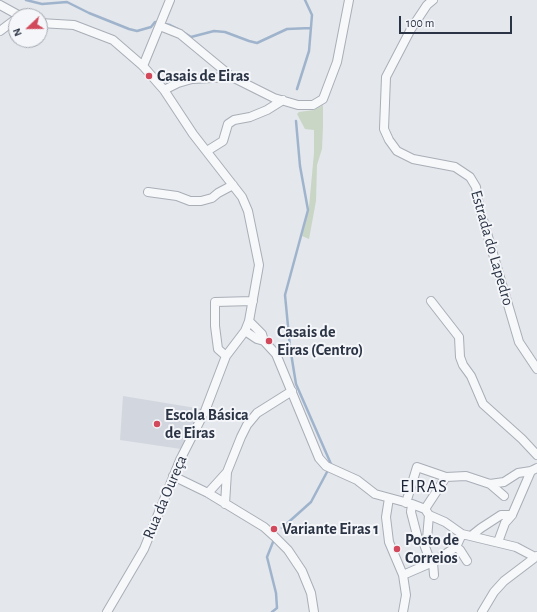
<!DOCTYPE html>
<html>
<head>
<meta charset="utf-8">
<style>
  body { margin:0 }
  #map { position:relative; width:537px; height:612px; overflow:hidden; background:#e4e7ec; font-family:"Alegreya Sans",sans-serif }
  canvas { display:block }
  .north { position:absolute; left:8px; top:8px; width:40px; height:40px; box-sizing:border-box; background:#f4f6f9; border:1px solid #a4a8b1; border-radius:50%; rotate:248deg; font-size:11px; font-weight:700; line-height:16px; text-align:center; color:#2b3445 }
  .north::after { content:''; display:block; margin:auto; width:14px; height:18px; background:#d1495b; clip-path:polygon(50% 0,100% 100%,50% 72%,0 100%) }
  .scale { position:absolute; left:399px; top:16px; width:113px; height:18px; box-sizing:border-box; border:2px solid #2b3445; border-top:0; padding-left:5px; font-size:12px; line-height:14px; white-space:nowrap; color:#2b3445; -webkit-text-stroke:3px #f4f6f9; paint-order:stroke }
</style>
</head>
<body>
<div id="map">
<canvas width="537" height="612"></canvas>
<div class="north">N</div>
<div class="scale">100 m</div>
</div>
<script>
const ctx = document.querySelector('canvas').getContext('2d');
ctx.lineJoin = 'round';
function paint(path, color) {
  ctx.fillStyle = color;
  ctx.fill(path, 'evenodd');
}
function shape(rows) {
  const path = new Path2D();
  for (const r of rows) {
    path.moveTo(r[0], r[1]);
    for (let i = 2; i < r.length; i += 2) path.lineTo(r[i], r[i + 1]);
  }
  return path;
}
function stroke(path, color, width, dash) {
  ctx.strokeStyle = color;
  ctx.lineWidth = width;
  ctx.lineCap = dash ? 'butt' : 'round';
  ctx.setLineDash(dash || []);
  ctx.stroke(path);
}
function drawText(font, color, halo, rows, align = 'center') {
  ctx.font = font + ' "Alegreya Sans",sans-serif';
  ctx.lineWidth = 4;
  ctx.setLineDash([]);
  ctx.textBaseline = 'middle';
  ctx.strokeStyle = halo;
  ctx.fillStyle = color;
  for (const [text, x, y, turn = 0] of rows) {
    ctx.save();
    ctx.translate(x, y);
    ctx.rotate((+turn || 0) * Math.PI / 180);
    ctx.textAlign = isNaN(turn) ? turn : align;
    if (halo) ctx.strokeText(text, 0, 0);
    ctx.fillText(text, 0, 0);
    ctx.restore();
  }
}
paint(shape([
  [123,396,202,409,181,449,120,440]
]), '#d2d6de');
paint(shape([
  [323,105,323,127,322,149,317,165,316,201,309,239,302,236,309,207,314,153,314,130,305,129,297,114,299,112,314,110]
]), '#c9d6c5');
stroke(shape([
  [26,0,42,4,67,2,89,13,129,29,137,31,151,27,155,22,170,25,178,29],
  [183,32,191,37,214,31,225,32,249,41,257,43,287,29,311,28],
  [297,89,309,51,312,15,305,0],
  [296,121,300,166,308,210,285,295,290,347,296,384,331,464],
  [282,528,311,502,327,472],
  [272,612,277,608,276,593,267,557,273,542]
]), '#9fb4cc', 2.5);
const minor = shape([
  [433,0,427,5,411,29,386,77,384,129,389,140,397,151,413,159,455,167,470,177,476,187,479,206,519,342,537,369],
  [0,5,20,16],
  [40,23,74,25,113,40,143,66,164,90,193,134,242,197,248,211,259,265,249,321,245,331,226,356,205,411,180,460,144,549,107,612],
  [160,26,180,34,232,77,274,98,298,105,313,105,323,99,337,62,349,0],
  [0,31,16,19],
  [143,66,170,0],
  [164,90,178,83,192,79,232,77],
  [207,151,223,141,228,124,234,120,250,117,267,110,283,100],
  [148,192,177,196,190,201,201,201,212,198,218,193,233,185],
  [431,301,459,337,460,357,463,365,471,376,483,404,522,439,537,455],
  [249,321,262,334,264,341,276,354,319,458,326,466,357,480,375,494,412,504,425,509,429,515,445,522,462,534,516,547,535,557],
  [245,331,257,339,264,341],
  [226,356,218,349,215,326,215,302,253,301],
  [173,476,208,493,264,527,274,536,288,550,302,571,311,593,314,612],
  [446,477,466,476,490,484,504,482,518,473,531,471,537,468],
  [490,484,504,496],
  [208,493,227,472],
  [389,498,386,517,389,542,403,575,406,595,403,612],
  [406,503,417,467,446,477,425,509],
  [225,504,227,472,241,437,247,425,257,413,292,391],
  [412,504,411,512,418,539,424,544],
  [429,515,427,539,424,544,431,563],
  [471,536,481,528,501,515,512,515],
  [498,542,505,523,512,515,531,471],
  [456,547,460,550,467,561],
  [433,562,434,575],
  [403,575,433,562,456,547,462,534],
  [482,612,494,592,504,581,537,556]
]);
stroke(minor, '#a9aeb7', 10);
stroke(minor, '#f7f8fa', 8);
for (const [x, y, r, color] of [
  [149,76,4,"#d1495b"],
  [269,341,4,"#d1495b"],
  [157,424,4,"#d1495b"],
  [274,529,4,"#d1495b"],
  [397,549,4,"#d1495b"]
]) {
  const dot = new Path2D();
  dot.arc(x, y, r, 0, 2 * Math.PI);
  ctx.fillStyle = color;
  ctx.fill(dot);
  stroke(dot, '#f4f6f9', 1.5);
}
drawText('bold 16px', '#2b3445', '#f4f6f9', [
  ["Casais de Eiras",157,76],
  ["Casais de",277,332],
  ["Eiras (Centro)",277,350],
  ["Escola Básica",165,415],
  ["de Eiras",165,433],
  ["Variante Eiras 1",282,529],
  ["Posto de",405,540],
  ["Correios",405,558]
], 'left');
drawText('16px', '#2b3445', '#f4f6f9', [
  ["Estrada do Lapedro",492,248,74],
  ["Rua da Oureça",165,497,-67]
]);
ctx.letterSpacing = '1px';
drawText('18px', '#1d2536', '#f4f6f9', [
  ["EIRAS",424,487]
]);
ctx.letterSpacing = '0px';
</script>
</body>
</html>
